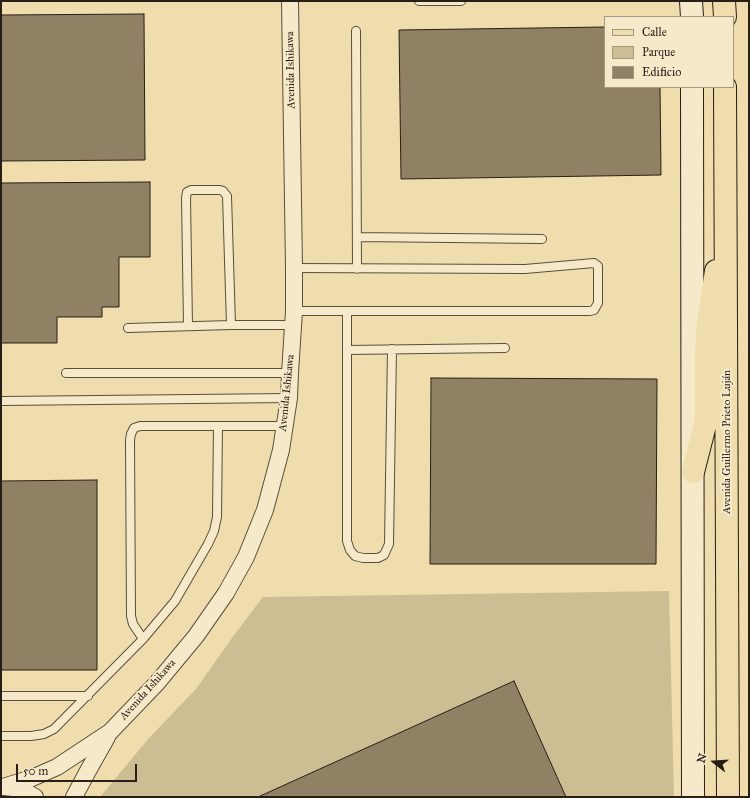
<!DOCTYPE html>
<html>
<head>
<meta charset="utf-8">
<style>
  body { margin:0 }
  #map { position:relative; width:750px; height:798px; overflow:hidden; background:#efddad; font-family:"IM FELL Great Primer",serif }
  canvas { display:block }
  .frame { position:absolute; inset:0; border:2px solid #291e16; pointer-events:none }
  .legend { position:absolute; left:604px; top:16px; width:130px; height:72px; box-sizing:border-box; background:#f5e9ca; border:1px solid #a39882; margin:0; padding:5px 7px; list-style:none; font-size:12px; color:#291e16 }
  .legend li { display:flex; align-items:center; gap:8px; height:20px }
  .legend b { width:20px; border:1px solid #a39882 }
  .north { position:absolute; left:694px; top:742px; width:40px; height:40px; -webkit-text-stroke:3px #f5e9ca; paint-order:stroke; rotate:287deg; font-size:11px; font-weight:700; line-height:16px; text-align:center; color:#291e16 }
  .north::after { content:''; display:block; margin:auto; width:14px; height:18px; background:#291e16; clip-path:polygon(50% 0,100% 100%,50% 72%,0 100%) }
  .scale { position:absolute; left:16px; top:764px; width:121px; height:18px; box-sizing:border-box; border:2px solid #291e16; border-top:0; padding-left:5px; font-size:12px; line-height:14px; white-space:nowrap; color:#291e16; -webkit-text-stroke:3px #f5e9ca; paint-order:stroke }
</style>
</head>
<body>
<div id="map">
<canvas width="750" height="798"></canvas>
<div class="frame"></div>
<ul class="legend">
<li><b style="height:5px;background:#efddad"></b>Calle</li>
<li><b style="height:11px;background:#cdbd93"></b>Parque</li>
<li><b style="height:11px;background:#908165"></b>Edificio</li>
</ul>
<div class="north">N</div>
<div class="scale">50 m</div>
</div>
<script>
const ctx = document.querySelector('canvas').getContext('2d');
ctx.lineJoin = 'round';
function paint(path, color) {
  ctx.fillStyle = color;
  ctx.fill(path, 'evenodd');
}
function shape(rows) {
  const path = new Path2D();
  for (const r of rows) {
    path.moveTo(r[0], r[1]);
    for (let i = 2; i < r.length; i += 2) path.lineTo(r[i], r[i + 1]);
  }
  return path;
}
function stroke(path, color, width, dash) {
  ctx.strokeStyle = color;
  ctx.lineWidth = width;
  ctx.lineCap = dash ? 'butt' : 'round';
  ctx.setLineDash(dash || []);
  ctx.stroke(path);
}
function drawText(font, color, halo, rows, align = 'center') {
  ctx.font = font + ' "IM FELL Great Primer",serif';
  ctx.lineWidth = 4;
  ctx.setLineDash([]);
  ctx.textBaseline = 'middle';
  ctx.strokeStyle = halo;
  ctx.fillStyle = color;
  for (const [text, x, y, turn = 0] of rows) {
    ctx.save();
    ctx.translate(x, y);
    ctx.rotate((+turn || 0) * Math.PI / 180);
    ctx.textAlign = isNaN(turn) ? turn : align;
    if (halo) ctx.strokeText(text, 0, 0);
    ctx.fillText(text, 0, 0);
    ctx.restore();
  }
}
paint(shape([
  [669,591,674,797,100,797,149,738,196,689,234,635,263,597]
]), '#cdbd93');
const building = shape([
  [144,14,145,160,1,161,1,15,144,14],
  [605,27,605,87,660,87,661,175,401,179,399,30,605,27],
  [150,182,150,257,119,257,119,307,102,307,102,317,57,317,57,343,1,343,1,183,150,182],
  [431,378,657,379,656,564,430,564,431,378],
  [97,480,97,670,1,670,1,481,97,480],
  [514,681,566,797,258,797,514,681]
]);
paint(building, '#908165');
stroke(building, '#291e16', 1);
const lane = shape([
  [419,1,461,1],
  [356,31,357,269],
  [357,237,542,239],
  [294,311,590,311,594,310,598,303,598,266,594,263,525,269,294,268],
  [347,311,347,541,350,550,355,556,363,558,378,558,384,555,389,544,392,349],
  [188,326,186,198,187,192,191,190,220,190,223,191,227,196,231,325],
  [128,328,231,325,293,325],
  [347,350,505,348],
  [66,373,290,373],
  [1,401,289,398],
  [143,639,133,624,131,616,130,440,131,434,134,428,140,426,285,426],
  [1,696,88,696],
  [1,736,31,736,44,734,54,729,143,639,175,601,208,544,214,531,217,517,218,426]
]);
const street = shape([
  [3,787,32,778,57,767,110,732,157,683,196,636,226,593,246,557,265,510,281,450,289,398,290,373,294,311,294,268,290,1],
  [5,787,21,789,35,797],
  [74,797,89,769,107,737]
]);
const secondary = shape([
  [691,1,692,17],
  [692,87,693,797]
]);
const primary = shape([
  [724,1,725,17],
  [725,87,728,797],
  [693,472,706,421,706,352,708,323,716,271]
]);
stroke(lane, '#5a4e3c', 10);
stroke(street, '#5a4e3c', 18);
stroke(secondary, '#291e16', 24);
stroke(primary, '#291e16', 24);
stroke(lane, '#f5e9ca', 8);
stroke(street, '#f5e9ca', 16);
stroke(secondary, '#f5e9ca', 22);
stroke(primary, '#efddad', 22);
drawText('11px', '#291e16', '#f5e9ca', [
  ["Avenida Ishikawa",291,70,-91],
  ["Avenida Ishikawa",287,393,-84],
  ["Avenida Guillermo Prieto Luján",727,442,-90],
  ["Avenida Ishikawa",148,690,-48]
]);
</script>
</body>
</html>
